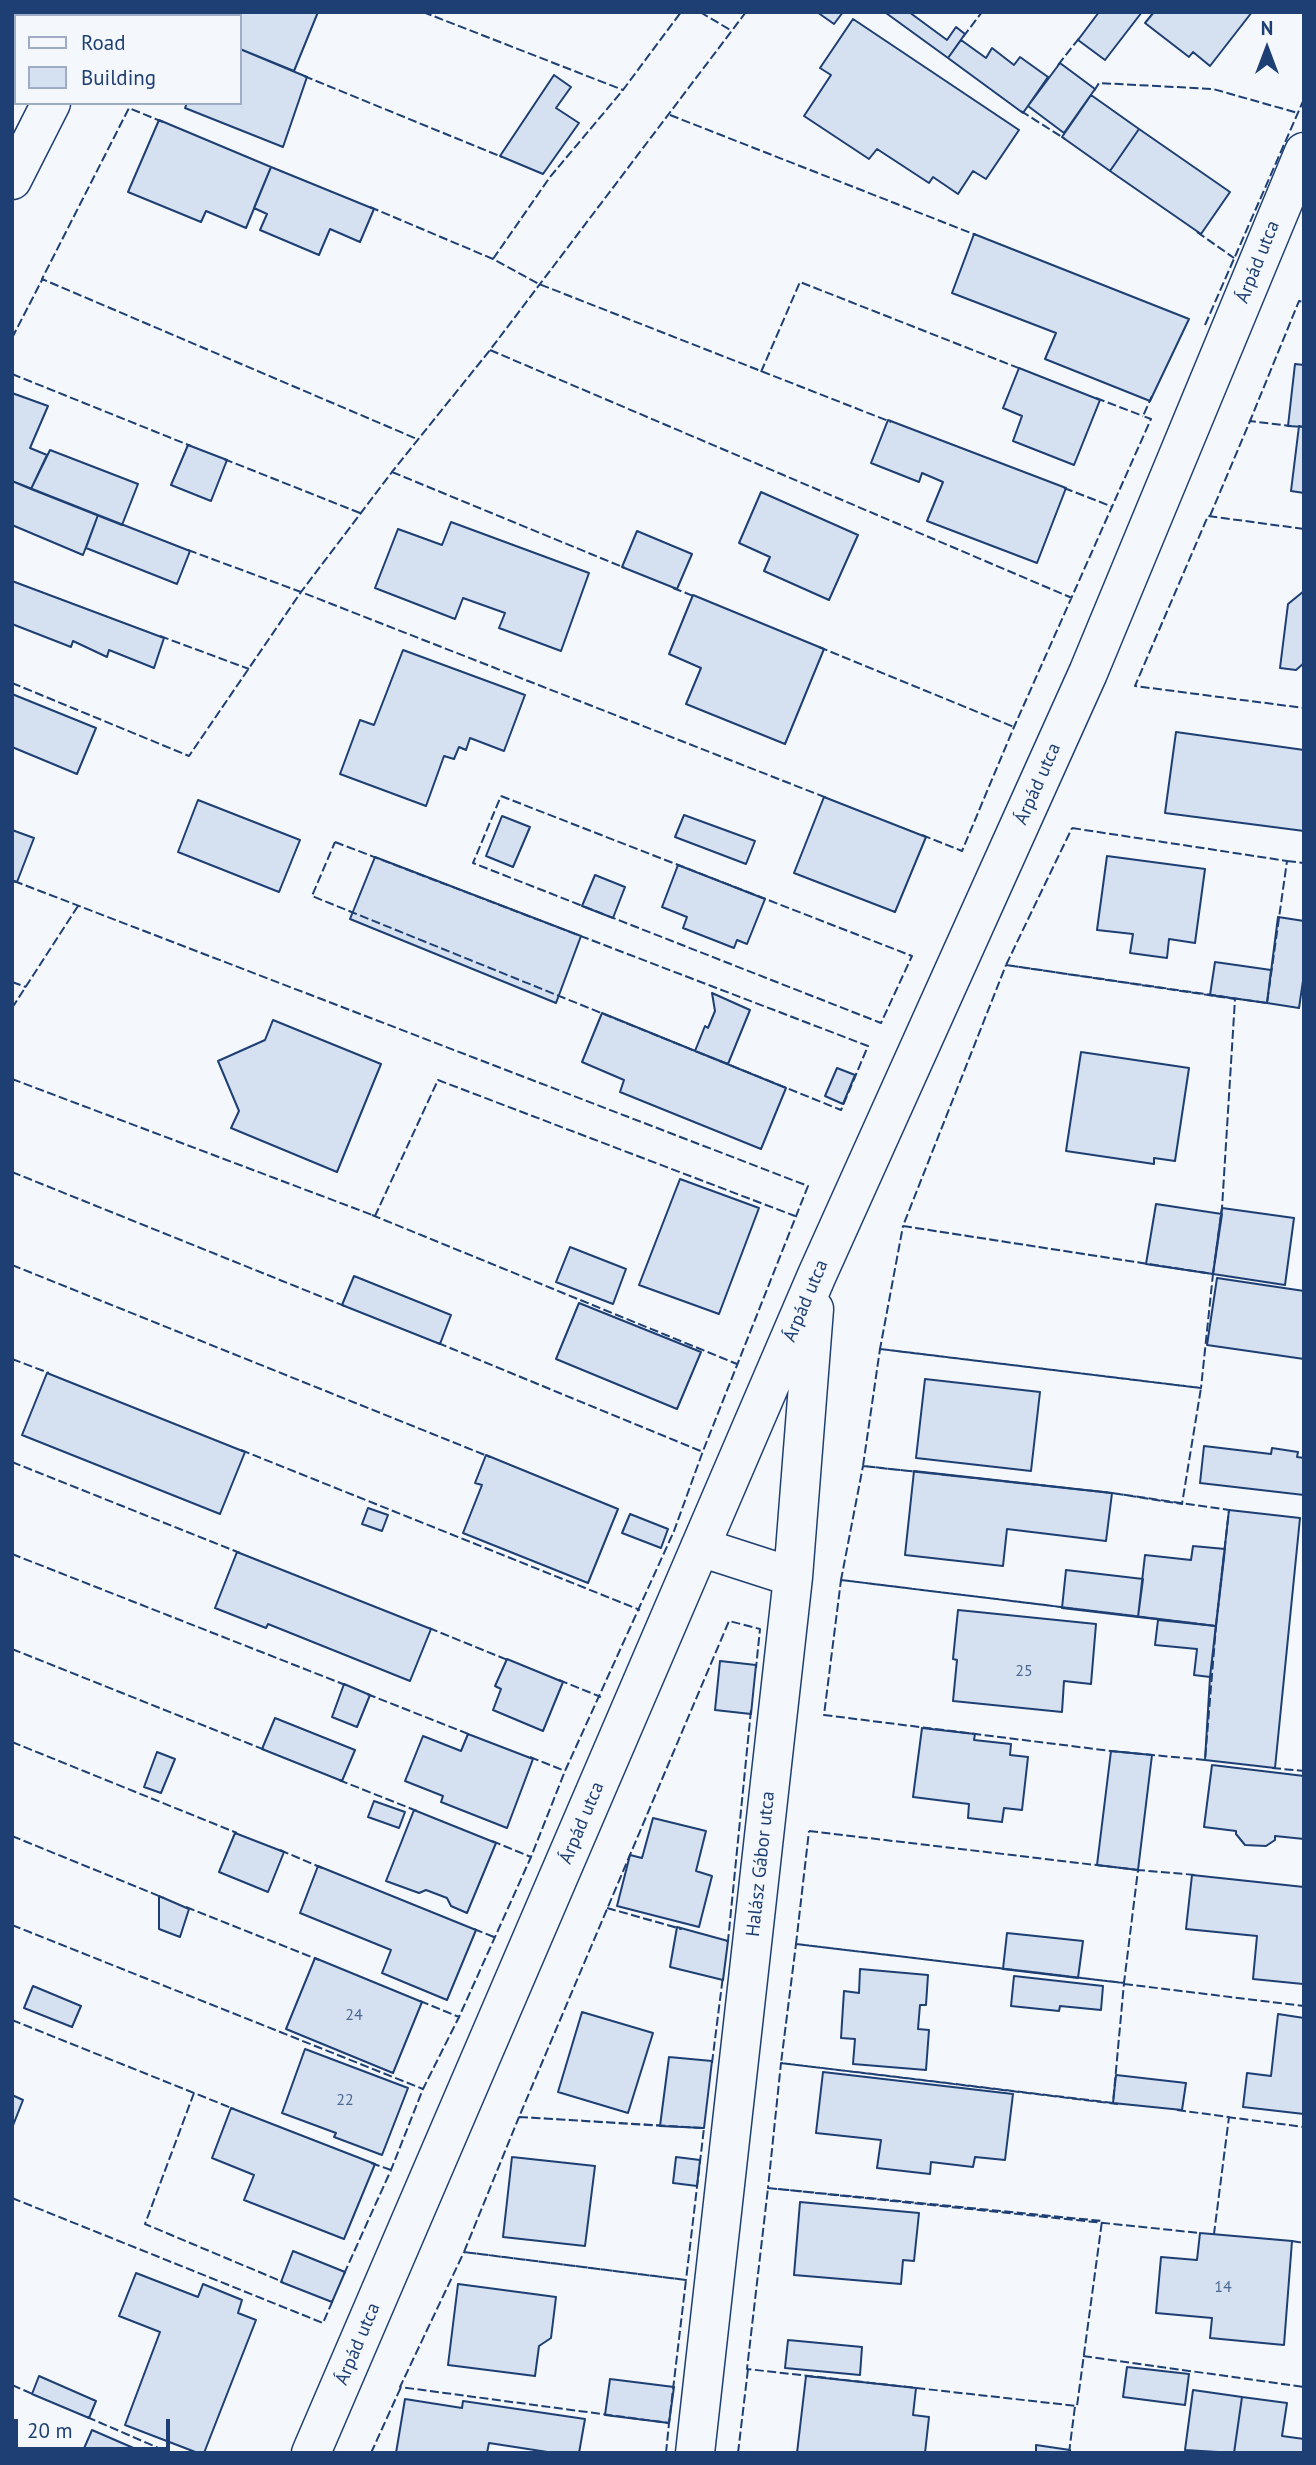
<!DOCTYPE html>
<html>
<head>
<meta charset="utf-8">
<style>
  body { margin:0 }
  #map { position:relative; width:1316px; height:2465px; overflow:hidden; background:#f4f7fb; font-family:"PT Sans",sans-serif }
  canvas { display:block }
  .frame { position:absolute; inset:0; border:14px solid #1d3f73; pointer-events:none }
  .legend { position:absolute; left:14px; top:14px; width:228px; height:91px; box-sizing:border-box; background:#f4f7fb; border:2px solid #9eadc5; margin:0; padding:9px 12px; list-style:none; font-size:21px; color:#1d3f73 }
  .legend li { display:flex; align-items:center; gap:14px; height:35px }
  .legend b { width:35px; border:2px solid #9eadc5 }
  .north { position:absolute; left:1232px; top:14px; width:70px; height:70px; -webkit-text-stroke:5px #f4f7fb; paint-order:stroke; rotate:0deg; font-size:19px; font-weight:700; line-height:28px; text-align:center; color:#1d3f73 }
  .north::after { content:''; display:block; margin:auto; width:24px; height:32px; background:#1d3f73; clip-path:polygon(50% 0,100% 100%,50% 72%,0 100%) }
  .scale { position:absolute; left:14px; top:2419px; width:156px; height:32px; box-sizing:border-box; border:4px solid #1d3f73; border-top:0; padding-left:9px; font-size:21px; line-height:24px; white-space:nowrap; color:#1d3f73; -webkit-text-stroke:5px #f4f7fb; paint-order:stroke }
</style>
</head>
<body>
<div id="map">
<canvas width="1316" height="2465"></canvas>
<div class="frame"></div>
<ul class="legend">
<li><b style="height:9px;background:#f4f7fb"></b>Road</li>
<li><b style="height:19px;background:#d5e0f0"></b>Building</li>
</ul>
<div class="north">N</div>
<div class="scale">20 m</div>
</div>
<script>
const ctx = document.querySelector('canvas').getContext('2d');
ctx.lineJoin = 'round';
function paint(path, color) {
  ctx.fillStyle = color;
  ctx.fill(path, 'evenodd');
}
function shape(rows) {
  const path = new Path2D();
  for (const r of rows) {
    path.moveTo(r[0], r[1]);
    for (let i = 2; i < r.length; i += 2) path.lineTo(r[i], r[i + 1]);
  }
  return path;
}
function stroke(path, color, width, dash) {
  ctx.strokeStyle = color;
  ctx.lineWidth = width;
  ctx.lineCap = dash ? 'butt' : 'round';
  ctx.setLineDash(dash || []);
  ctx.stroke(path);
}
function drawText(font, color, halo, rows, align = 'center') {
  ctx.font = font + ' "PT Sans",sans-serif';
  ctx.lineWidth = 5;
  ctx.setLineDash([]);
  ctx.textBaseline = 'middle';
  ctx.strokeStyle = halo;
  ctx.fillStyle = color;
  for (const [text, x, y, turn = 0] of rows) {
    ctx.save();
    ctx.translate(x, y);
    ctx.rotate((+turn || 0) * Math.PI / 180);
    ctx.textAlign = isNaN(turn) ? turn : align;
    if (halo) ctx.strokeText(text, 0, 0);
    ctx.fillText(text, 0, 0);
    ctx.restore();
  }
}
const building = shape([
  [223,12,318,12,294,71,240,49,240,16,221,16,223,12],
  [817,12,843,12,834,24,817,12],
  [909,12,947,40,956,27,965,34,948,58,886,13,909,12],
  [1099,12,1142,12,1105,60,1078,40,1099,12],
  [1154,12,1252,12,1210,66,1193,52,1189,57,1145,23,1154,12],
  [853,19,1019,130,986,179,973,171,958,194,933,177,929,183,877,149,869,159,804,116,831,75,820,68,853,19],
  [961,40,986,58,992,48,1014,65,1020,57,1048,77,1023,113,948,58,961,40],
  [240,49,307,77,283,147,185,108,187,103,240,103,240,49],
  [1060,63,1095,89,1064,133,1028,106,1060,63],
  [554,75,571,87,556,108,579,123,543,174,500,156,554,75],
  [1091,95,1139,129,1110,171,1062,137,1091,95],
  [159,120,271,167,246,228,206,211,201,222,128,192,159,120],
  [1139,129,1230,192,1201,234,1110,171,1139,129],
  [271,167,374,209,360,242,330,229,319,255,260,230,267,214,254,208,271,167],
  [974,234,1189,319,1150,401,1045,359,1056,333,952,293,974,234],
  [1295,364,1304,365,1304,427,1288,426,1295,364],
  [1019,368,1100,400,1074,465,1013,441,1022,416,1003,408,1019,368],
  [12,393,48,406,30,448,47,455,31,489,12,481,12,393],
  [888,420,1066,488,1037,563,927,521,943,482,922,473,919,482,871,463,888,420],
  [1299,426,1304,427,1304,493,1291,491,1299,426],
  [188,445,227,460,211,501,171,485,188,445],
  [50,450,138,484,122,525,31,489,50,450],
  [12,481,98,515,83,555,12,525,12,481],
  [761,492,858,535,829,600,764,571,770,557,739,543,761,492],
  [98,515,190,551,177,584,86,548,98,515],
  [451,522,589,573,561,651,499,628,505,613,463,598,455,619,375,588,398,529,442,545,451,522],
  [637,531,692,554,677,589,622,567,637,531],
  [12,581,164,638,154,668,109,650,107,657,73,641,71,647,12,624,12,581],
  [1304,591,1304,663,1296,670,1280,668,1288,604,1304,591],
  [693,595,824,649,785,744,686,704,701,668,669,654,693,595],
  [403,650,525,695,504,751,470,738,466,750,459,747,454,759,444,756,426,806,340,774,360,720,374,725,403,650],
  [12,694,96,728,77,774,12,747,12,694],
  [1176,732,1304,750,1304,831,1165,813,1176,732],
  [824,797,926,837,895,912,794,873,824,797],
  [198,800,300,840,279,892,178,852,198,800],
  [684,815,755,841,746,864,675,837,684,815],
  [502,816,530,827,513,867,486,856,502,816],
  [12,830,34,838,17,882,12,881,12,830],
  [1107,856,1205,869,1195,943,1169,939,1167,958,1130,953,1133,934,1097,930,1107,856],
  [375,857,581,936,556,1003,350,919,375,857],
  [678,865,765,899,747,944,737,940,734,948,683,928,687,917,662,907,678,865],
  [595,875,625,887,613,918,582,906,595,875],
  [1278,917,1304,921,1304,974,1299,1008,1267,1003,1278,917],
  [1215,962,1271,970,1267,1003,1210,995,1215,962],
  [712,993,750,1010,728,1064,695,1051,705,1026,708,1028,715,1011,712,993],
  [602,1013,786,1088,761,1149,620,1092,624,1080,582,1062,602,1013],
  [273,1020,381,1064,337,1172,231,1128,239,1111,218,1061,265,1040,273,1020],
  [1081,1052,1189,1068,1175,1161,1154,1158,1154,1164,1066,1151,1081,1052],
  [837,1068,855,1075,843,1104,825,1096,837,1068],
  [680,1179,759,1208,719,1314,639,1285,680,1179],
  [1156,1204,1222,1214,1213,1274,1146,1264,1156,1204],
  [1222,1208,1294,1218,1285,1285,1213,1274,1222,1208],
  [570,1247,626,1269,613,1304,556,1282,570,1247],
  [354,1276,451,1315,440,1344,342,1305,354,1276],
  [1217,1278,1304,1291,1304,1359,1207,1345,1217,1278],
  [579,1303,701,1352,677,1409,556,1359,579,1303],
  [47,1373,245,1452,220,1514,22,1435,47,1373],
  [925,1379,1040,1392,1031,1471,916,1458,925,1379],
  [1204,1446,1271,1454,1272,1448,1298,1452,1297,1457,1304,1458,1304,1495,1200,1483,1204,1446],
  [486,1455,618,1509,588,1583,463,1533,482,1485,475,1483,486,1455],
  [914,1471,1112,1493,1106,1541,1007,1529,1003,1566,905,1555,914,1471],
  [368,1508,388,1515,382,1531,362,1524,368,1508],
  [1229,1510,1300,1518,1275,1768,1205,1760,1210,1677,1229,1510],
  [630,1514,668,1529,661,1548,622,1533,630,1514],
  [1193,1546,1225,1549,1216,1626,1138,1617,1145,1555,1191,1560,1193,1546],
  [237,1552,431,1629,410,1681,268,1624,266,1628,215,1608,237,1552],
  [1066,1570,1143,1579,1138,1617,1062,1608,1066,1570],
  [958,1610,1096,1624,1091,1684,1064,1681,1062,1712,953,1701,957,1660,953,1659,958,1610],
  [1158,1620,1216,1626,1210,1677,1194,1675,1197,1649,1155,1645,1158,1620],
  [507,1659,563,1682,543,1731,493,1710,501,1689,495,1686,507,1659],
  [720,1661,756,1665,751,1714,715,1710,720,1661],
  [344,1684,370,1695,357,1727,332,1717,344,1684],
  [275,1718,355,1750,342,1781,262,1749,275,1718],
  [922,1728,975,1734,974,1740,1011,1744,1010,1755,1028,1757,1022,1810,1004,1808,1002,1822,968,1818,969,1804,913,1797,922,1728],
  [468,1734,533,1759,507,1828,441,1802,443,1796,405,1781,423,1736,461,1751,468,1734],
  [1111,1751,1152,1755,1138,1870,1097,1865,1111,1751],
  [157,1752,175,1759,161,1793,144,1787,157,1752],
  [1212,1765,1304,1776,1304,1839,1275,1836,1275,1840,1266,1846,1245,1845,1236,1834,1236,1831,1204,1827,1212,1765],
  [374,1801,405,1812,399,1828,368,1817,374,1801],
  [414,1810,496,1843,467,1913,451,1906,447,1898,426,1890,419,1893,386,1881,414,1810],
  [653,1818,706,1831,696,1871,712,1876,699,1927,617,1906,630,1855,642,1858,653,1818],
  [235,1833,284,1852,268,1892,219,1872,235,1833],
  [318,1866,476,1930,447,2000,382,1973,391,1950,300,1913,318,1866],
  [1192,1875,1304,1887,1303,1984,1253,1979,1257,1936,1186,1929,1192,1875],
  [159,1896,189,1909,180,1937,159,1929,159,1896],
  [677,1927,728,1941,723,1980,670,1967,677,1927],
  [1007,1933,1083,1941,1078,1978,1003,1969,1007,1933],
  [315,1958,422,2002,393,2073,286,2029,315,1958],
  [860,1969,928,1975,926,2005,920,2005,918,2029,929,2030,926,2070,853,2064,855,2039,841,2038,844,1991,859,1993,860,1969],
  [1014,1976,1103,1986,1101,2010,1060,2006,1059,2011,1011,2006,1014,1976],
  [33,1986,81,2006,72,2027,24,2008,33,1986],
  [582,2012,653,2033,628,2113,558,2092,582,2012],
  [1278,2014,1304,2018,1304,2114,1243,2107,1247,2073,1271,2076,1278,2014],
  [305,2049,408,2088,382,2155,334,2137,336,2133,282,2113,305,2049],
  [669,2057,712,2061,704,2128,660,2126,669,2057],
  [823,2072,1013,2094,1005,2160,975,2157,973,2167,931,2162,930,2174,877,2168,881,2140,816,2133,823,2072],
  [1116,2075,1186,2083,1182,2110,1113,2103,1116,2075],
  [12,2095,23,2100,12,2128,12,2095],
  [231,2108,375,2164,344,2239,244,2200,254,2175,212,2158,231,2108],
  [512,2157,595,2166,585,2246,503,2237,512,2157],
  [676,2157,700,2160,697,2186,673,2183,676,2157],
  [800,2202,919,2213,914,2261,903,2260,901,2284,794,2275,800,2202],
  [1200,2233,1292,2241,1284,2345,1210,2338,1212,2318,1156,2313,1161,2257,1197,2260,1200,2233],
  [293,2251,345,2272,332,2302,281,2282,293,2251],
  [136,2273,198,2297,203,2284,242,2300,238,2313,256,2320,204,2453,198,2453,125,2425,160,2332,119,2316,136,2273],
  [458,2284,556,2297,551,2338,539,2346,535,2376,448,2365,458,2284],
  [788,2340,862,2347,860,2375,785,2368,788,2340],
  [1127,2367,1189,2374,1185,2405,1123,2397,1127,2367],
  [39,2376,96,2401,89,2418,32,2394,39,2376],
  [806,2376,916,2388,913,2415,929,2417,925,2453,797,2453,806,2376],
  [610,2379,674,2387,669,2423,605,2415,610,2379],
  [1193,2390,1242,2397,1234,2453,1185,2450,1193,2390],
  [1242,2397,1287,2403,1282,2436,1304,2439,1304,2453,1234,2453,1242,2397],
  [405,2399,462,2408,463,2401,585,2419,579,2453,554,2453,489,2443,487,2453,396,2453,405,2399],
  [92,2430,145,2453,82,2453,92,2430],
  [1036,2445,1070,2450,1069,2453,1036,2453,1036,2445]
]);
paint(building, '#d5e0f0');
stroke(building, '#1d3f73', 2);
const street = shape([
  [700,1547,793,1577],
  [311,2453,817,1275,1088,673,1304,152],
  [695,2453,793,1577,814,1309]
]);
const secondary = shape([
  [96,16,97,12],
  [12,180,51,103]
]);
stroke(street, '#1d3f73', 41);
stroke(secondary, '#1d3f73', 41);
stroke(street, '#f4f7fb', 38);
stroke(secondary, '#f4f7fb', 38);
stroke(shape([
  [423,12,623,90],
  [700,12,732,31],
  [176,16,178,12],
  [963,37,982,12],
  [1058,65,1080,37],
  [304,76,502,157],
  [1094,91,1099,83,1213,89,1298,113],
  [1021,111,1065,139],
  [670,115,976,235],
  [163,122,129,108,42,279,417,439],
  [370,207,493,259,539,284,891,422],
  [1197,232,1234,258],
  [493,259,550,177,623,90,681,12],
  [1205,325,1304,99],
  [12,338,43,278],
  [490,350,1072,598],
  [761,372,800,282,1021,369],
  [12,374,191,446],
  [1096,398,1143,416],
  [1252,421,1250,421,1299,301,1304,302],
  [224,459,360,513],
  [392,472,625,568],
  [1064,488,1113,507],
  [1210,516,1250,421,1291,426],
  [1304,529,1208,516,1135,686,1304,708],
  [188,550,301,592,827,798],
  [673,588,696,597],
  [160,636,249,669],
  [819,647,1014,727],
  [12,683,189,756,301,592,392,472,490,350,746,12],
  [501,796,912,956,881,1023,473,863,501,796],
  [1072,828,1287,861,1267,1003,1006,965,1072,828],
  [922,835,962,851,1014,727,1151,419,1143,416,1152,396],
  [335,842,868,1046,841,1110,312,896,335,842],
  [1287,861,1304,863],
  [14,881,808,1186,703,1451,674,1531,565,1771,531,1857,459,2017,423,2089,391,2170,344,2274],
  [1006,965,1235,999,1222,1208,1213,1274,903,1226,1006,965],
  [12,982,26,987],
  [12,1008,78,906],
  [12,1079,375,1216,438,1080,795,1216],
  [12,1172,347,1307],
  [372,1215,737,1364],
  [903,1226,1213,1274,1201,1388,880,1349,903,1226],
  [12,1265,490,1457],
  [438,1343,703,1452],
  [880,1349,1201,1388,1182,1504,1112,1493,863,1466,880,1349],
  [12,1359,49,1373],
  [241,1450,640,1610],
  [12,1462,240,1553],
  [863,1466,1112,1493,1229,1510,1216,1626,841,1580,863,1466],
  [12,1554,348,1686],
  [841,1580,1216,1626,1205,1760,1111,1751,824,1715,841,1580],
  [429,1628,510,1661],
  [12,1649,265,1750],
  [559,1680,601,1697],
  [367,1694,471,1735],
  [12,1742,237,1833],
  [530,1757,565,1771],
  [1272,1768,1304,1771],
  [339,1780,417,1811],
  [809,1831,1138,1870,1124,1983,796,1944,809,1831],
  [12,1836,164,1898],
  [492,1841,531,1857],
  [280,1850,322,1868],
  [1138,1872,1138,1870,1196,1875],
  [186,1907,319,1960],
  [607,1908,681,1929],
  [607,1908,682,1929],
  [12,1925,423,2089],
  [474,1929,494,1937],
  [726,1941,728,1941,751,1710],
  [796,1944,1124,1983,1113,2103,781,2063,796,1944],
  [1124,1984,1304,2006],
  [420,2001,459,2017],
  [12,2020,234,2109],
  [712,2063,723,1976],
  [194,2093,145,2224,283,2282],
  [1118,2104,781,2063,768,2188,1200,2233],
  [1177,2110,1229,2117,1214,2234],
  [519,2117,704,2128,686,2280,464,2252,519,2117],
  [1227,2117,1304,2127],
  [665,2126,519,2117,729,1621,760,1629,756,1668],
  [371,2163,391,2170],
  [768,2188,1102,2221,1077,2406,747,2369,768,2188],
  [12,2198,323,2323,333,2300],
  [1292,2241,1304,2243],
  [464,2252,686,2280,669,2423,400,2387,464,2252],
  [1083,2356,1304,2387],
  [12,2385,35,2395],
  [87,2417,170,2453],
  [371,2453,401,2387],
  [666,2453,669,2423],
  [738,2453,748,2369],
  [1069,2453,1075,2406]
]), '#1d3f73', 2, [9, 3.5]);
drawText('16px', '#4b6792', null, [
  ["25",1024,1671],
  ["24",354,2015],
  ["22",345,2100],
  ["14",1223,2287]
]);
drawText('19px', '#1d3f73', '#f4f7fb', [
  ["Árpád utca",1258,262,-68],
  ["Árpád utca",1038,784,-66],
  ["Árpád utca",806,1301,-67],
  ["Árpád utca",582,1823,-67],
  ["Halász Gábor utca",761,1864,-84],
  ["Árpád utca",358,2344,-67]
]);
</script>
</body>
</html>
